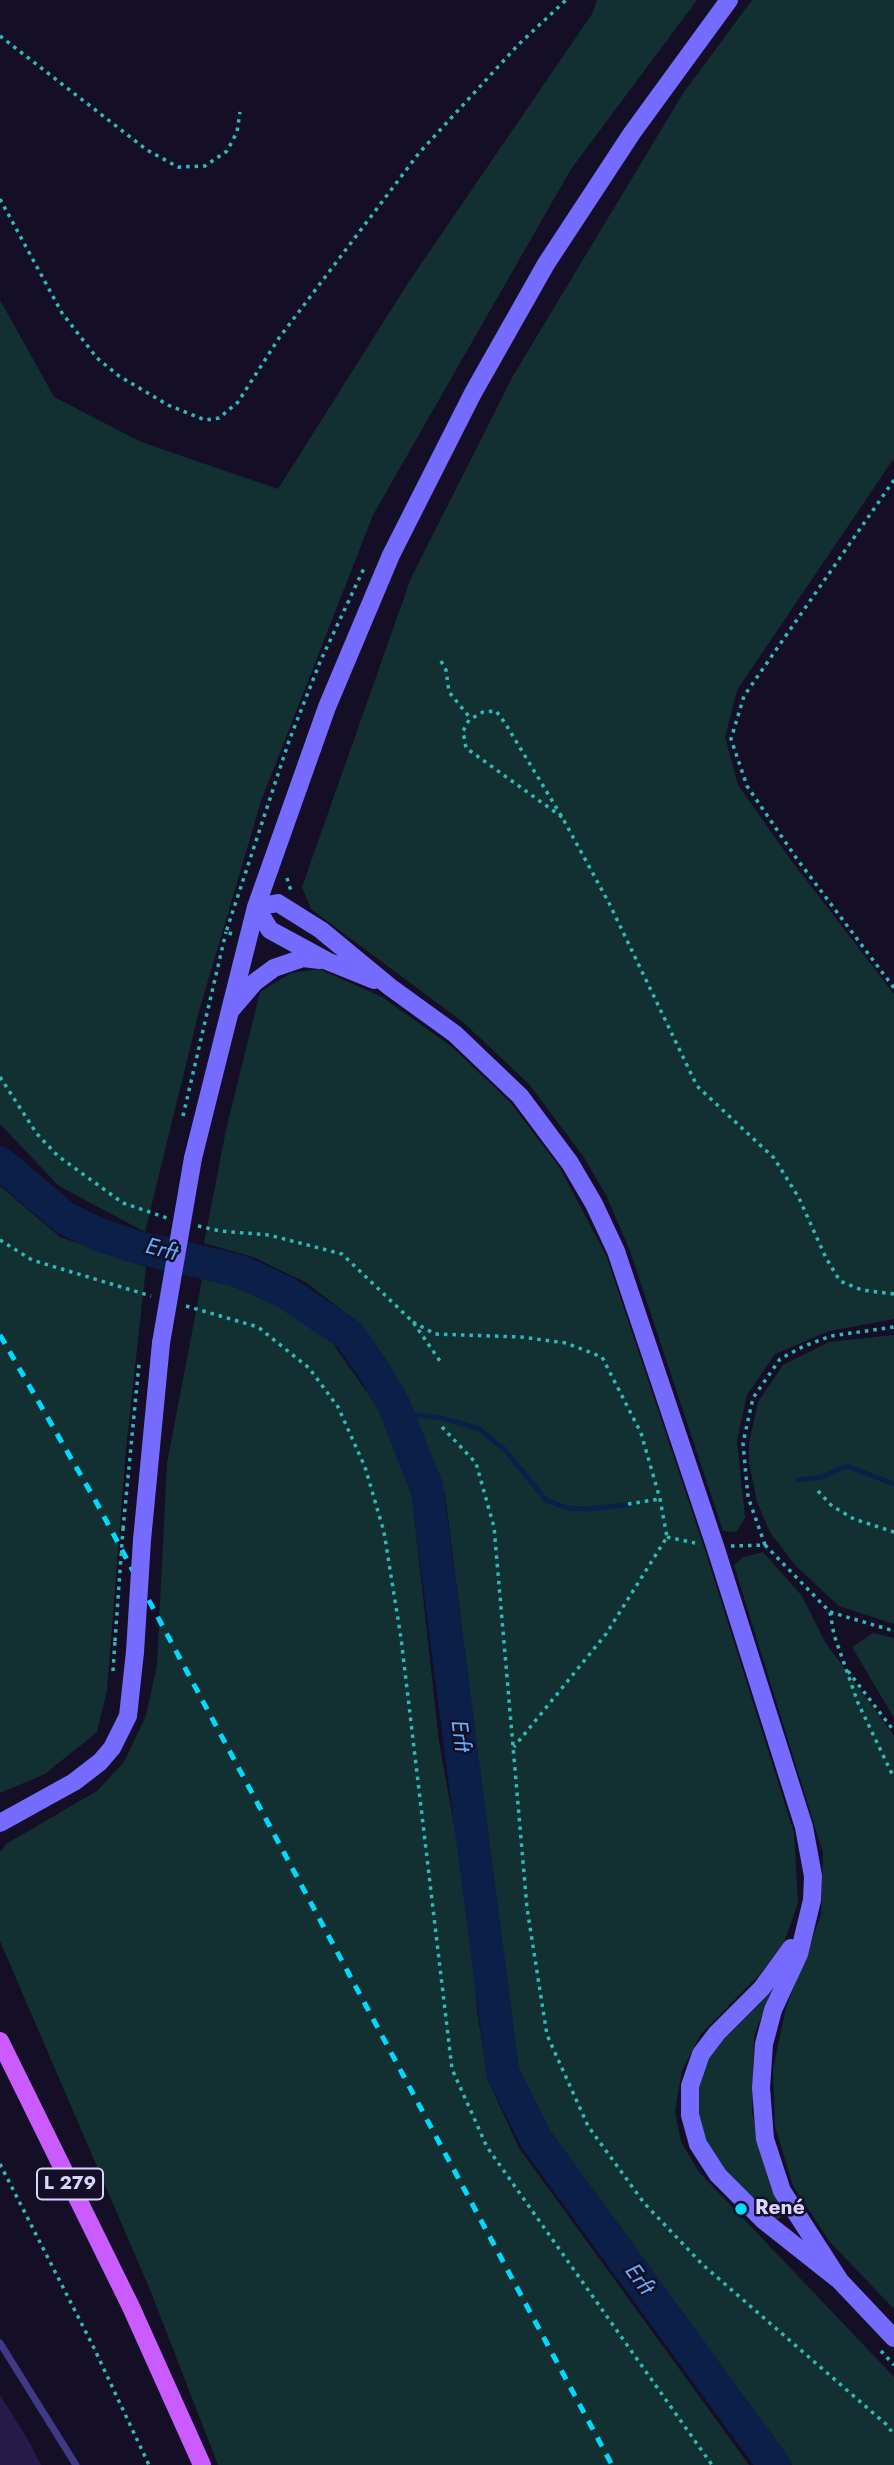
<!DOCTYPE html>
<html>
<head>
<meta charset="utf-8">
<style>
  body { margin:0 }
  canvas { display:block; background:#140f27 }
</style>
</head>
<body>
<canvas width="894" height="2465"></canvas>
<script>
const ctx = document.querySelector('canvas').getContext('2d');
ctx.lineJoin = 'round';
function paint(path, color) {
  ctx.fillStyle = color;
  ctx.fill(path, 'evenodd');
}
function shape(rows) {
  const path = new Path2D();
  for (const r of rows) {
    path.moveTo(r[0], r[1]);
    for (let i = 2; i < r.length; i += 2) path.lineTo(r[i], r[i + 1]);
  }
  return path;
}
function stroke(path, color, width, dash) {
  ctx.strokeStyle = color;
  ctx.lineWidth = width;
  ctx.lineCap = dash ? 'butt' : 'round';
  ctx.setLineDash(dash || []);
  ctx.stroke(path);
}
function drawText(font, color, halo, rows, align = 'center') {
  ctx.font = font + ' Jost,sans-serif';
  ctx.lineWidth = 5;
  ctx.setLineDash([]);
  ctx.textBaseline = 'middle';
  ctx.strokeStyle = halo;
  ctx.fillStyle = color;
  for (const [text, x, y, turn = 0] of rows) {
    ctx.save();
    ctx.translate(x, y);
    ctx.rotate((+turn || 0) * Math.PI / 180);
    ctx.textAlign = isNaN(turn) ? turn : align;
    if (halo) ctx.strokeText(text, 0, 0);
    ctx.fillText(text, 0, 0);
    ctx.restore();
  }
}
paint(shape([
  [597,0,697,0,571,169,373,515,261,801,199,1011,145,1232,59,1186,0,1124,0,300,54,397,141,442,278,489,408,283,592,14],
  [752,0,894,0,894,458,737,690,725,737,738,785,790,859,894,994,894,1319,829,1331,775,1354,747,1395,737,1441,745,1518,736,1532,723,1531,630,1251,606,1195,583,1156,529,1084,464,1023,311,909,302,887,411,578,513,376,682,95],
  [319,969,382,997,451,1046,510,1102,560,1168,606,1255,705,1550,794,1833,798,1903,784,1942,760,1974,701,2034,682,2070,675,2111,681,2142,699,2172,894,2377,894,2465,792,2465,545,2128,517,2068,445,1493,411,1406,359,1323,305,1282,253,1257,204,1243,226,1130,260,992,291,973],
  [0,1186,60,1237,146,1267,126,1449,107,1690,97,1732,45,1774,0,1793],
  [203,1275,270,1301,331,1341,378,1408,412,1496,439,1742,471,1919,477,2011,488,2080,519,2148,749,2465,218,2465,151,2292,0,1941,0,1852,6,1844,97,1791,124,1762,146,1716,157,1665,167,1463],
  [894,1335,894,1624,839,1606,795,1565,770,1532,757,1502,749,1462,749,1443,758,1402,783,1365,829,1342],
  [763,1552,802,1596,825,1642,894,1736,894,2309,830,2242,793,2186,775,2126,773,2069,786,2008,821,1915,823,1853,734,1565,744,1557],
  [873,1633,894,1638,894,1718,852,1647],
  [771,1992,754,2036,752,2112,772,2188,786,2214,774,2221,724,2171,708,2149,698,2122,697,2098,702,2071,713,2049]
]), '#123031');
stroke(shape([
  [397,1413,442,1418,479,1429,504,1449,546,1500,567,1508,587,1509,627,1505],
  [799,1480,821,1477,847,1466,894,1484]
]), '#0b1f49', 5);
stroke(shape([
  [0,1163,65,1218,100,1235,136,1247,239,1271,285,1292,349,1335,373,1369,393,1403,427,1488,503,2073,536,2139,774,2465]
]), '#0b1f49', 33);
paint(shape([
  [0,2395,28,2440,41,2465,0,2465]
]), '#261b48');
stroke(shape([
  [0,36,147,150,178,167,205,166,227,151,237,132,240,112],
  [0,199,62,313,97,358,119,376,168,405,205,420,219,418,238,402,279,338,419,153,518,45,566,0],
  [894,480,744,696,731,739,747,786,797,859,894,988],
  [441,661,446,670,449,692,471,719],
  [562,817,466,748,463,731,469,720,483,712,496,711,505,723,562,817,609,903,697,1086,774,1158,799,1198,826,1258,840,1281,862,1290,894,1294],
  [287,878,291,891],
  [232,934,226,932,289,741,320,662,365,566],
  [0,1077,37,1134,58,1156,123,1203,167,1218],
  [183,1116,226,932],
  [198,1226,220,1231,269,1235,342,1254,413,1322,442,1364],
  [0,1240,32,1260,151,1296],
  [186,1306,258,1327,309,1368,338,1407,365,1467,384,1532,401,1638,452,2069,487,2147,712,2465],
  [413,1322,435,1334,521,1337,566,1343,602,1357,641,1433,660,1499,667,1537,606,1634,514,1747],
  [442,1427,476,1463,494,1527,527,1908,547,2035,588,2126,644,2203,703,2265,887,2425,894,2435],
  [818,1491,832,1506,854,1519,894,1532],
  [628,1504,660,1499],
  [123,1529,139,1364],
  [667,1537,695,1543],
  [765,1545,748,1497,743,1443,753,1398,780,1359,804,1346,831,1336,894,1327],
  [731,1546,765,1545,830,1612,834,1635,858,1703,894,1778],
  [830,1612,894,1631],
  [113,1671,115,1641],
  [848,1671,894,1731],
  [0,2164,93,2346,149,2465],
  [881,2351,894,2365]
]), '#2dbab8', 3.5, [3.5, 5]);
stroke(shape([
  [0,2343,76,2465]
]), '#403986', 7);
stroke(shape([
  [256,907,278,903,321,930,390,987,455,1034,520,1096,570,1163,594,1204,616,1251,715,1546,804,1827,813,1876,812,1900,799,1954,773,2010,764,2044,761,2088,765,2139,782,2191,840,2281],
  [256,907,270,930,327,961,374,980],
  [231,1010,255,982,274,968,303,958,320,960],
  [193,1158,256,907,327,707,391,555,473,393,546,264,632,133,729,0],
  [142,1540,161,1343],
  [0,1823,74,1782,100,1762,112,1748,128,1716,135,1652],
  [791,1948,762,1988,717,2033,701,2054,690,2086,690,2115,698,2144,718,2175,763,2220,840,2281,894,2338]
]), '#766bff', 18);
stroke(shape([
  [0,2041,131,2307,202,2465]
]), '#c95bff', 18);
stroke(shape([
  [0,1335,94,1498,612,2465]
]), '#00daff', 5, [10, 9]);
stroke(shape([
  [115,1641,123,1529]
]), '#2dbab8', 3.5, [3.5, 5]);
stroke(shape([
  [161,1343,193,1158],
  [135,1652,142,1540]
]), '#766bff', 18);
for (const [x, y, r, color] of [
  [741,2209,7,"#00daff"]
]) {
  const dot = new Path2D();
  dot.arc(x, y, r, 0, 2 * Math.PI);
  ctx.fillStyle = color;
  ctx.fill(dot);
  stroke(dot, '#140f27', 2.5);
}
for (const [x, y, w] of [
  [70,2184,66]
]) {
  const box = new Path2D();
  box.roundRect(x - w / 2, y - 15.5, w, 31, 5);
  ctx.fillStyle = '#140f27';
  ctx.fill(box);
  stroke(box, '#dbd4ff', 2);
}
drawText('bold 19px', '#dbd4ff', null, [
  ["L 279",70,2184]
]);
drawText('bold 21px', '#dbd4ff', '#140f27', [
  ["René",755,2209]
], 'left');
drawText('italic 23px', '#62afff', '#140f27', [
  ["Erft",161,1251,15],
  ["Erft",459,1736,83],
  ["Erft",638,2280,54]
]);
</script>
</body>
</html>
